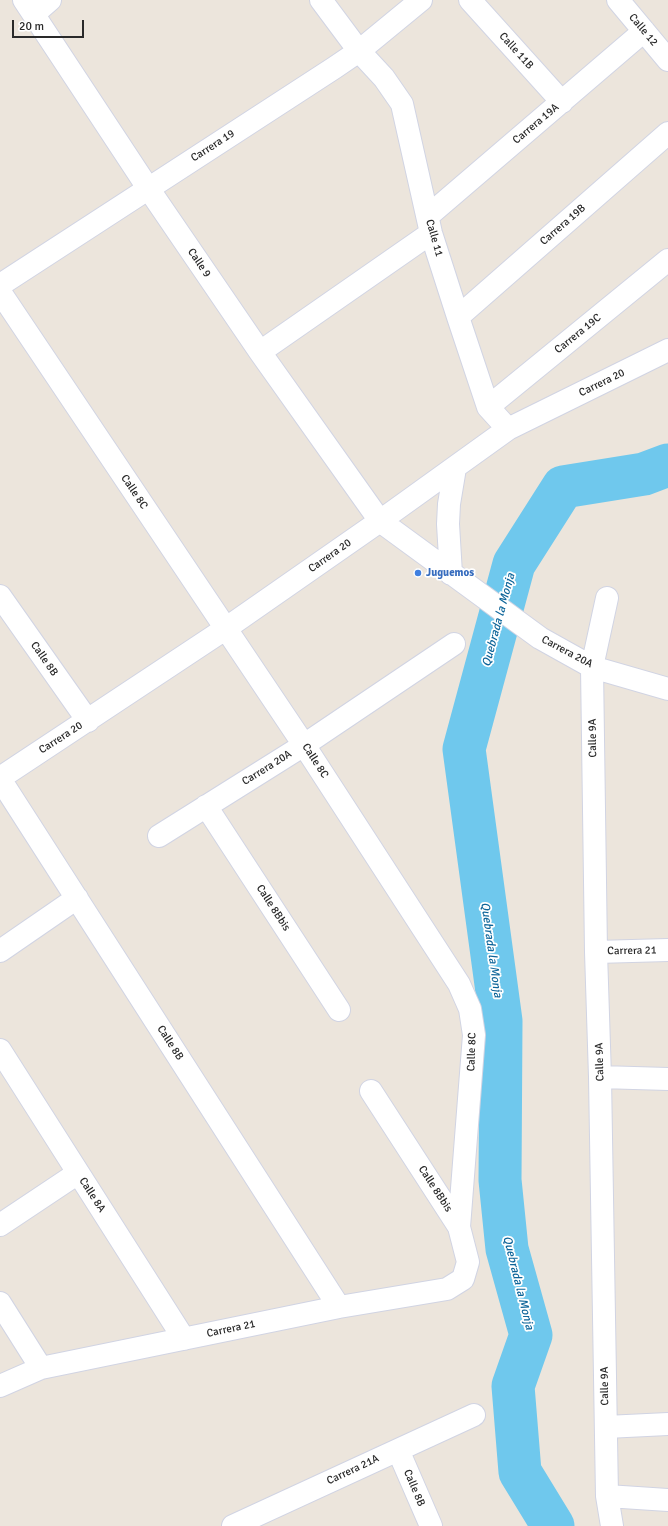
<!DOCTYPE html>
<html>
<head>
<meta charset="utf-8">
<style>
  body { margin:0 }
  #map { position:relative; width:668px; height:1526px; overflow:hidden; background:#ece5dc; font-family:Signika,sans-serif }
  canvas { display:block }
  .scale { position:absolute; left:12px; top:20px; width:72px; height:18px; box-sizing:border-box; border:2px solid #2a2a2a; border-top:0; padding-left:5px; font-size:12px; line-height:14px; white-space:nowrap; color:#2a2a2a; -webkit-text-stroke:3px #fff; paint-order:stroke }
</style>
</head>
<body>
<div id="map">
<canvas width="668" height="1526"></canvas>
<div class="scale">20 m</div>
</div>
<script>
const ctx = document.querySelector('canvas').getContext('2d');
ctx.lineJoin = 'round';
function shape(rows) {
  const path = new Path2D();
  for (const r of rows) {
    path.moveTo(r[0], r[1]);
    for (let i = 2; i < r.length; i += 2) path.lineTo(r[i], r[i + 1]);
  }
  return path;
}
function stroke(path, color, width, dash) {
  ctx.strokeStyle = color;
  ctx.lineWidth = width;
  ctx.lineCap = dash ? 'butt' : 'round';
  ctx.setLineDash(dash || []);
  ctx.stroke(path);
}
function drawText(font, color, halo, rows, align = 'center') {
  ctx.font = font + ' Signika,sans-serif';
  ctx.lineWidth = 3.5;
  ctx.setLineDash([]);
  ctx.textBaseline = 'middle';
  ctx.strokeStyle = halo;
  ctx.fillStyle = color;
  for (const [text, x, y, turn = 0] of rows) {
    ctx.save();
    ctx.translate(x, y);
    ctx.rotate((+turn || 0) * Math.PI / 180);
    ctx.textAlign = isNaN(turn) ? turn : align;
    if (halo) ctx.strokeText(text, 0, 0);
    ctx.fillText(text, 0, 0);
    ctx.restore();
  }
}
stroke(shape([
  [553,1526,520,1472,513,1386,531,1335,507,1249,500,1180,501,1021,464,749,514,564,563,487,644,474,668,465]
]), '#6fc8ed', 43);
const minor = shape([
  [24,0,148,188,260,352,380,521,540,638,592,667,668,689],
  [321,0,359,51,384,78,402,104,431,233,458,317,488,407,508,429],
  [470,0,562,102],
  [618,0,668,60],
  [34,14,50,0],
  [428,216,644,31],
  [0,285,334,68,359,51,421,0],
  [0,292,304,745,459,984,470,1009,474,1035,459,1227,468,1262,463,1279,447,1289,339,1307,41,1368,0,1386],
  [458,317,668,133],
  [260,352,431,233],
  [488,407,668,260],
  [451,574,448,524,449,504,455,468],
  [0,596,88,721],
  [607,598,592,667,596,952,600,1077,607,1496,612,1526],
  [0,778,225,629,380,521,508,429,668,350],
  [0,779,339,1307],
  [206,806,339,1010],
  [159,836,304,745,454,644],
  [0,951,77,898],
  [596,952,668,950],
  [0,1050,184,1339],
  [600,1077,668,1079],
  [371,1091,459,1227],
  [0,1225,78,1173],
  [0,1303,41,1368],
  [606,1427,668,1424],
  [398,1450,431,1526],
  [607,1496,668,1500],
  [233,1526,474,1415]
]);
stroke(minor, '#d1d4e3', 24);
stroke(minor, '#fff', 22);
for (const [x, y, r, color] of [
  [418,573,4,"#3f7fe0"]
]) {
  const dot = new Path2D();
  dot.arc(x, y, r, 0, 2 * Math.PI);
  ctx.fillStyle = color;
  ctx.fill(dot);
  stroke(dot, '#fff', 1.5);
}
drawText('11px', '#2a2a2a', '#fff', [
  ["Calle 12",643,30,50],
  ["Calle 11B",516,51,48],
  ["Carrera 19A",536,124,-40],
  ["Carrera 19",213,146,-33],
  ["Carrera 19B",563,225,-41],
  ["Calle 11",434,238,74],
  ["Calle 9",199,263,56],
  ["Carrera 19C",578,334,-39],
  ["Carrera 20",602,383,-26],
  ["Calle 8C",134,492,56],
  ["Carrera 20",330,556,-35],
  ["Carrera 20A",567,652,28],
  ["Calle 8B",44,659,55],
  ["Carrera 20",61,738,-33],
  ["Calle 9A",593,738,-91],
  ["Calle 8C",315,761,57],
  ["Carrera 20A",267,768,-32],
  ["Calle 8Bbis",273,908,57],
  ["Carrera 21",632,951,-1],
  ["Calle 8B",170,1043,57],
  ["Calle 8C",472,1052,-88],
  ["Calle 9A",600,1062,-92],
  ["Calle 8Bbis",435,1189,57],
  ["Calle 8A",92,1195,57],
  ["Carrera 21",231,1329,-12],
  ["Calle 9A",605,1386,-91],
  ["Carrera 21A",353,1470,-25],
  ["Calle 8B",414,1488,67]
]);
drawText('bold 11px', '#366cbe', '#fff', [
  ["Juguemos",426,573]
], 'left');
drawText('italic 12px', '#0e6599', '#fff', [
  ["Quebrada la Monja",499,620,-75],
  ["Quebrada la Monja",491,950,82],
  ["Quebrada la Monja",518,1283,76]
]);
</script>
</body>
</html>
